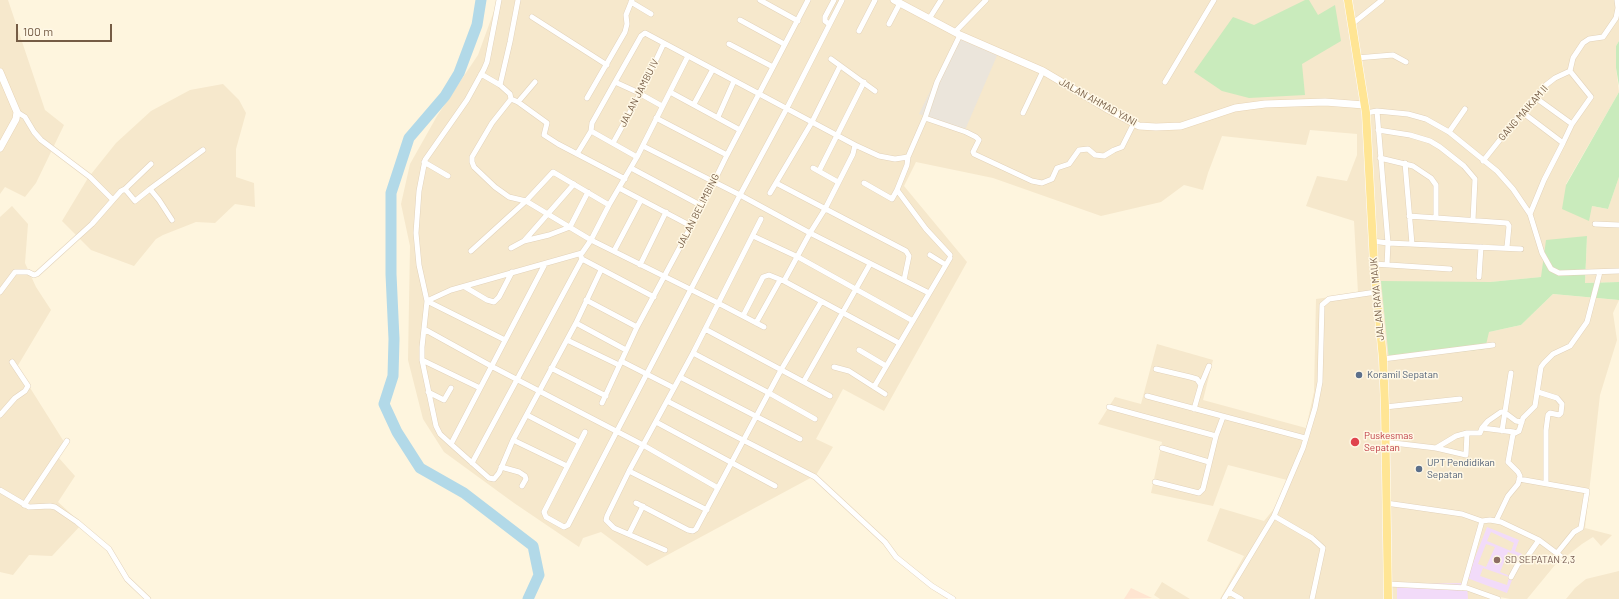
<!DOCTYPE html>
<html>
<head>
<meta charset="utf-8">
<style>
  body { margin:0 }
  #map { position:relative; width:1619px; height:599px; overflow:hidden; background:#fef5de; font-family:Barlow,sans-serif }
  canvas { display:block }
  .scale { position:absolute; left:16px; top:24px; width:96px; height:18px; box-sizing:border-box; border:2px solid #755c45; border-top:0; padding-left:5px; font-size:12px; line-height:14px; white-space:nowrap; color:#755c45; -webkit-text-stroke:3px #fff8e6; paint-order:stroke }
</style>
</head>
<body>
<div id="map">
<canvas width="1619" height="599"></canvas>
<div class="scale">100 m</div>
</div>
<script>
const ctx = document.querySelector('canvas').getContext('2d');
ctx.lineJoin = 'round';
function paint(path, color) {
  ctx.fillStyle = color;
  ctx.fill(path, 'evenodd');
}
function shape(rows) {
  const path = new Path2D();
  for (const r of rows) {
    path.moveTo(r[0], r[1]);
    for (let i = 2; i < r.length; i += 2) path.lineTo(r[i], r[i + 1]);
  }
  return path;
}
function stroke(path, color, width, dash) {
  ctx.strokeStyle = color;
  ctx.lineWidth = width;
  ctx.lineCap = dash ? 'butt' : 'round';
  ctx.setLineDash(dash || []);
  ctx.stroke(path);
}
function drawText(font, color, halo, rows, align = 'center') {
  ctx.font = font + ' Barlow,sans-serif';
  ctx.lineWidth = 3;
  ctx.setLineDash([]);
  ctx.textBaseline = 'middle';
  ctx.strokeStyle = halo;
  ctx.fillStyle = color;
  for (const [text, x, y, turn = 0] of rows) {
    ctx.save();
    ctx.translate(x, y);
    ctx.rotate((+turn || 0) * Math.PI / 180);
    ctx.textAlign = isNaN(turn) ? turn : align;
    if (halo) ctx.strokeText(text, 0, 0);
    ctx.fillText(text, 0, 0);
    ctx.restore();
  }
}
paint(shape([
  [0,0,8,0,45,110,64,125,36,183,25,197,5,187,0,194],
  [498,0,1619,0,1619,41,1616,46,1616,68,1619,92,1566,184,1592,206,1608,209,1619,177,1619,282,1585,283,1587,236,1542,277,1490,282,1381,282,1489,332,1521,325,1553,294,1619,300,1613,313,1617,340,1600,395,1585,528,1612,535,1601,546,1593,537,1582,544,1555,565,1527,599,1510,599,1500,597,1499,599,1220,599,1244,556,1207,541,1220,508,1264,521,1278,504,1287,480,1228,465,1213,506,1151,493,1162,442,1098,424,1115,397,1141,404,1157,344,1213,360,1203,400,1306,428,1314,392,1316,299,1358,293,1354,221,1306,206,1317,176,1347,181,1357,155,1357,134,1310,130,1306,145,1222,136,1208,173,1203,190,1184,185,1161,202,1101,216,993,178,916,162,904,186,967,262,884,411,843,389,816,439,833,447,816,475,647,566,601,532,583,538,579,547,514,503,444,452,423,419,408,360,410,246,401,204,410,164,437,116,478,55],
  [223,84,239,100,246,113,236,149,236,177,254,183,255,207,235,204,215,223,196,222,163,235,156,239,134,266,91,250,62,221,88,178,116,143,151,111,190,90],
  [12,206,28,224,25,263,36,287,51,310,17,367,66,445,58,457,75,476,58,502,82,524,52,556,29,555,13,575,0,572,0,217],
  [1619,571,1619,599,1566,599,1575,588,1586,579],
  [1162,582,1190,599,1160,599,1154,595]
]), '#f6e8cc');
paint(shape([
  [1131,588,1152,598,1124,599]
]), '#ffe5d1');
paint(shape([
  [959,33,999,51,965,130,919,114]
]), '#ebe5db');
paint(shape([
  [1487,527,1519,540,1515,551,1522,554,1507,593,1467,578],
  [1491,532,1514,543,1511,551,1487,541],
  [1486,544,1495,547,1486,567,1478,564],
  [1508,552,1518,556,1510,576,1500,572],
  [1483,568,1509,577,1507,585,1480,576],
  [1467,583,1468,599,1397,599,1397,584]
]), '#f2dbf9');
paint(shape([
  [1305,0,1309,0,1318,15,1335,5,1341,41,1302,64,1305,95,1249,98,1222,91,1194,72,1233,17,1254,25],
  [1619,41,1619,86,1616,68,1616,46],
  [1619,92,1619,177,1608,209,1592,206,1589,221,1562,209,1566,185],
  [1587,236,1585,283,1619,282,1619,300,1553,294,1521,325,1489,332,1485,349,1389,360,1381,281,1490,282,1541,277,1546,240]
]), '#c9ebbc');
stroke(shape([
  [481,0,477,25,459,73,445,96,409,138,391,193,391,274,394,339,393,376,384,404,397,432,420,468,464,493,533,546,539,575,528,599]
]), '#b2d9e8', 11);
const street = shape([
  [499,0,487,62,484,69,467,100,425,160,419,191,416,233,419,265,427,301,422,347,422,360,436,426,440,434,451,444,489,478,494,479,499,473,513,440,576,323,601,270],
  [760,0,798,21],
  [631,2,651,14],
  [532,17,607,65],
  [929,19,941,0],
  [740,20,784,44],
  [829,24,825,21,825,17,834,0],
  [889,24,900,3],
  [1352,24,1382,0],
  [859,31,875,0],
  [955,32,986,0],
  [729,44,773,67],
  [1356,58,1393,55,1406,62],
  [831,59,875,91],
  [1570,71,1591,97,1572,124],
  [481,74,500,85,510,94,511,99,492,123,472,157,472,162,474,167,495,187,509,197,526,201,591,240,718,303,764,327],
  [615,82,637,92,662,106],
  [1165,82,1214,0],
  [500,85,510,42,518,0],
  [670,92,740,130],
  [587,98,625,32,627,24,626,15,632,0],
  [511,99,518,102,547,123,544,135,558,144,625,179],
  [518,102,535,82],
  [694,104,713,69],
  [1377,111,1388,243,1387,265],
  [1522,112,1563,143,1572,124,1536,98],
  [1023,113,1043,71],
  [1366,113,1377,111,1408,114,1426,119,1449,132,1497,171,1513,189,1530,214,1542,253,1551,269,1559,273,1619,271],
  [718,117,734,81],
  [656,118,727,155],
  [925,118,966,132,976,137,979,140,973,152,974,154,1032,181,1042,183,1052,179,1057,168,1069,164,1079,150,1088,149,1095,155,1104,156,1114,150,1122,147,1134,123],
  [1378,130,1410,135,1430,141,1440,147,1464,166,1475,179,1473,220],
  [591,131,637,157],
  [1449,132,1465,109],
  [613,143,640,94,664,43],
  [855,145,879,156,895,159,908,157,925,118,937,82,960,35],
  [643,146,740,195,810,233,929,293],
  [577,154,591,131,592,123,615,82,641,36,645,33,855,145,853,154,825,209,810,233,784,281],
  [908,157,907,165,897,190,926,229,950,255],
  [1380,158,1413,166,1431,178,1436,185,1436,217],
  [1483,161,1522,112,1536,98,1546,85,1555,78,1570,71,1573,58,1583,43,1589,39,1603,37,1616,18,1618,8,1617,0],
  [424,162,448,176],
  [1405,163,1412,244],
  [631,168,702,206],
  [813,168,838,182],
  [819,171,864,82],
  [776,183,906,251,909,256,904,280],
  [864,183,892,199,897,190],
  [619,188,691,226],
  [125,189,135,201,150,189,159,200,172,220],
  [150,189,203,150],
  [770,193,812,122,840,66],
  [113,200,121,191,125,189,151,164],
  [1530,214,1544,180,1563,143],
  [1409,216,1507,223,1509,226,1507,247],
  [1595,224,1619,225],
  [753,236,798,257,913,321],
  [524,241,549,235,570,227,588,192],
  [1372,241,1388,243,1521,249],
  [511,248,524,241,574,184],
  [471,251,526,201,553,172,609,205],
  [614,251,641,200],
  [930,255,946,265],
  [582,259,654,297],
  [1374,264,1450,269],
  [640,265,666,212],
  [1479,277,1481,247],
  [465,287,487,300,494,302,499,297,512,272],
  [0,292,15,272,28,272,34,275,37,274,92,224,113,200,90,177,41,140,34,132,25,117,17,112],
  [586,300,637,327],
  [427,301,451,290,582,253,591,240,609,205,637,157,688,56],
  [427,301,505,340],
  [743,316,763,277,769,275,784,281,899,343],
  [576,323,626,350],
  [756,323,780,280],
  [424,329,491,366,643,445,718,488],
  [705,329,830,396],
  [567,340,619,365],
  [859,350,886,366],
  [693,353,769,393,815,419],
  [1383,359,1493,345],
  [422,360,480,388],
  [621,361,674,388],
  [834,367,849,371,885,394],
  [551,368,606,396],
  [1156,369,1190,377,1197,379,1201,385],
  [680,377,800,439],
  [804,381,870,264],
  [874,387,950,258],
  [428,392,444,400,451,388],
  [1538,392,1557,398,1562,404,1561,413,1559,415,1550,413,1548,415,1546,430,1546,483],
  [1147,396,1305,438],
  [667,401,815,477,885,542,896,557,932,586,953,599],
  [602,403,637,327,702,206,727,155,808,0],
  [1109,407,1216,436],
  [1385,407,1460,399],
  [1194,409,1201,385,1209,366],
  [0,415,15,398,25,391,28,386,12,362],
  [527,415,579,442],
  [656,422,775,486],
  [1482,428,1488,421,1501,412,1504,412,1516,421,1522,422],
  [1502,431,1511,373],
  [585,432,544,512,546,517,564,527,568,525,740,195,787,108,842,0],
  [513,440,567,466],
  [1385,442,1436,448,1466,455,1467,433,1480,433,1482,428,1514,432],
  [451,444,545,264],
  [1162,448,1209,462],
  [1436,448,1456,436,1467,433],
  [472,463,582,259,580,254],
  [501,467,519,472,525,476,526,479,522,486],
  [629,471,707,510],
  [1519,479,1587,491,1581,528,1574,532,1557,553],
  [1155,482,1199,493,1203,489,1216,436,1223,417],
  [0,490,29,507,50,506,55,507,77,522,109,549,127,579,148,599],
  [636,503,688,530,693,531,696,529,781,370,821,302],
  [1386,503,1462,514,1482,521,1490,520,1501,522,1539,540,1563,558],
  [24,505,67,441],
  [1274,516,1312,538,1323,548,1312,599],
  [1496,521,1508,496,1518,484,1520,476,1518,472,1508,462,1513,434,1519,431,1523,418,1535,406,1541,367,1544,363,1553,354,1570,346,1587,322,1600,272],
  [629,534,643,506],
  [665,550,614,528,606,520,607,516,629,471,693,353,761,219],
  [1511,577,1518,564,1527,557,1539,540],
  [1388,584,1467,588,1498,599],
  [1463,588,1482,521],
  [1229,592,1241,599],
  [1224,599,1274,516,1303,448,1315,408,1320,382,1322,305,1329,299,1376,292]
]);
const secondary = shape([
  [894,0,960,35,1043,71,1109,110,1139,126,1156,127,1181,126,1235,108,1265,104,1325,102,1364,105],
  [0,72,17,112,16,119,0,148]
]);
const primary = shape([
  [1348,0,1366,113,1374,264,1383,359,1385,407,1388,599]
]);
stroke(street, '#e2d2ba', 6);
stroke(secondary, '#e7d4b7', 8);
stroke(primary, '#fff', 9);
stroke(street, '#fff', 5);
stroke(secondary, '#fff', 7);
stroke(primary, '#ffe594', 8);
for (const [x, y, r, color] of [
  [1359,375,4,"#5c6f8a"],
  [1355,442,5,"#e0444e"],
  [1419,469,4,"#5c6f8a"],
  [1497,560,4,"#8d6e63"]
]) {
  const dot = new Path2D();
  dot.arc(x, y, r, 0, 2 * Math.PI);
  ctx.fillStyle = color;
  ctx.fill(dot);
  stroke(dot, '#fff8e6', 1.5);
}
drawText('10px', '#755c45', '#fff8e6', [
  ["JALAN JAMBU IV",639,93,-63],
  ["JALAN AHMAD YANI",1098,102,29],
  ["GANG MAIKAM II",1523,113,-49],
  ["JALAN BELIMBING",698,211,-63],
  ["JALAN RAYA MAUK",1377,299,-95]
]);
drawText('10px', '#4e5e75', '#fff8e6', [
  ["Koramil Sepatan",1367,375],
  ["UPT Pendidikan",1427,463],
  ["Sepatan",1427,475]
], 'left');
drawText('10px', '#be3a42', '#fff8e6', [
  ["Puskesmas",1364,436],
  ["Sepatan",1364,448]
], 'left');
drawText('10px', '#785e54', '#fff8e6', [
  ["SD SEPATAN 2,3",1505,560]
], 'left');
</script>
</body>
</html>
